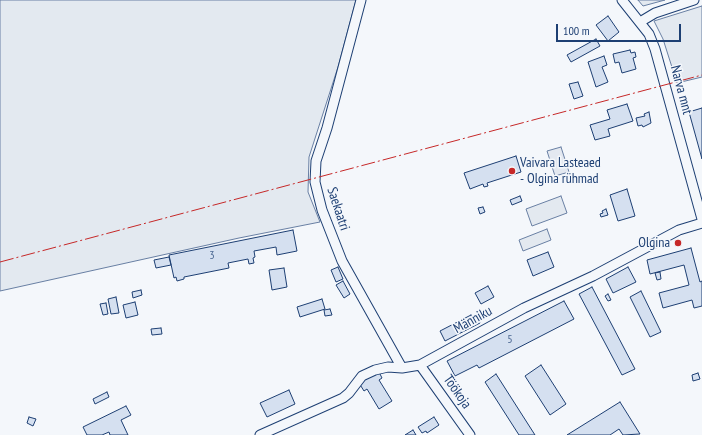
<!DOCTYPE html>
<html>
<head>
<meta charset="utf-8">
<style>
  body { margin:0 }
  #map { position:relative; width:702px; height:435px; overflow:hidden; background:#f4f7fb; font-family:"PT Sans Narrow",sans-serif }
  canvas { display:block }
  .scale { position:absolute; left:556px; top:24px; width:125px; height:18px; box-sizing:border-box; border:2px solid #1d3f73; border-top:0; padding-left:5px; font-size:12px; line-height:14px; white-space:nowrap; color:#1d3f73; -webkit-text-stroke:3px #f4f7fb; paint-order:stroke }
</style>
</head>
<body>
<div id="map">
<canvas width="702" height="435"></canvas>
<div class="scale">100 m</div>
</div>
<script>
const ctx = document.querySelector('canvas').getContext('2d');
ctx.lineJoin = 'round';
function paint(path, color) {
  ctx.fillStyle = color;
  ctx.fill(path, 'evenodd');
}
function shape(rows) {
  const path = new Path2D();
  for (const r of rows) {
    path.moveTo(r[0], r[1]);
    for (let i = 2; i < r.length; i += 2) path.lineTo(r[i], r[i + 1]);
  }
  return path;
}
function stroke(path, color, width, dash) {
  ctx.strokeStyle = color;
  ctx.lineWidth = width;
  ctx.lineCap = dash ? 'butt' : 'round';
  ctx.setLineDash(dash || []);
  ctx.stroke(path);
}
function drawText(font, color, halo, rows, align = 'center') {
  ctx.font = font + ' "PT Sans Narrow",sans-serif';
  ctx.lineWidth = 3;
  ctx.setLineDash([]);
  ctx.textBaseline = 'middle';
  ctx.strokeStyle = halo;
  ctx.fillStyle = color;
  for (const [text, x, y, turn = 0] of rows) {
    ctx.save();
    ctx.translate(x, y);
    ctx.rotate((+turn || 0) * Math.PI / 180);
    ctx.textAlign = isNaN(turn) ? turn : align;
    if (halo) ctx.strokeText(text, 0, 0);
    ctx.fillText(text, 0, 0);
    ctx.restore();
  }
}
const green = shape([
  [0,0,356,0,338,67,309,157,308,192,320,222,239,238,0,291,0,0],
  [638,0,665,0,643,6,638,0],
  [702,6,702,77,677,83,663,39,654,21,702,6],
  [561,196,567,213,532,226,526,209,561,196],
  [547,229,551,240,523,251,519,240,547,229]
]);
paint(green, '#e3e9f0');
stroke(green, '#687fa3', 1);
const parking = shape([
  [561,147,569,172,555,176,547,151,561,147]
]);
paint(parking, '#e3e8f0');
stroke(parking, '#687fa3', 1);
const building = shape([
  [608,16,619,32,608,41,596,25,608,16],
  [596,39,600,46,571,62,567,55,596,39],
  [630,50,631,53,635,52,636,57,633,58,636,69,622,73,619,62,615,63,613,54,630,50],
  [604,56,607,65,602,67,608,82,596,87,588,62,604,56],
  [578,82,583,96,574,99,569,84,578,82],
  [627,104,633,121,608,129,610,136,595,140,590,125,610,119,607,110,627,104],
  [702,108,702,159,689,112,702,108],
  [649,112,651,123,643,127,642,125,638,126,636,118,645,116,644,114,649,112],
  [516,156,521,172,487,183,488,186,484,187,483,184,470,189,464,173,516,156],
  [627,189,635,216,618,221,610,195,627,189],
  [520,196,522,201,512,205,510,200,520,196],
  [483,207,485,212,480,214,478,208,483,207],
  [606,209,608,215,601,217,600,214,603,213,602,211,606,209],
  [293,230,297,251,277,255,276,247,254,251,255,257,253,258,254,263,249,264,248,259,228,263,229,268,184,277,184,279,177,281,176,277,174,278,169,255,293,230],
  [691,248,700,282,702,281,702,306,694,308,692,300,663,308,659,293,689,285,684,265,650,274,647,260,691,248],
  [548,252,554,267,533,276,527,260,548,252],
  [169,257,171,265,156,268,154,260,169,257],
  [338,267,343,279,336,282,331,270,338,267],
  [628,267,636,282,613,293,606,279,628,267],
  [284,268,287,287,272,290,269,270,284,268],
  [660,272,661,279,657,280,655,273,660,272],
  [343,281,350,294,344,298,336,285,343,281],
  [488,286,494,297,481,304,475,293,488,286],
  [592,287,635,369,622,375,579,294,592,287],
  [141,290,142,295,133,298,132,292,141,290],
  [641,291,661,332,650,337,630,297,641,291],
  [608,294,611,300,608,301,605,296,608,294],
  [116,297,119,313,111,314,108,299,116,297],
  [322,299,325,309,300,317,297,307,322,299],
  [564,301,574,319,479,368,477,365,455,376,447,361,564,301],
  [135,302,138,315,126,318,123,305,135,302],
  [106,303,108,314,103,315,100,304,106,303],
  [330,309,332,315,325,316,324,310,330,309],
  [471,315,473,320,477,317,480,323,445,341,440,331,471,315],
  [161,328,162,334,152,335,151,329,161,328],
  [541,365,566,404,550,415,525,376,541,365],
  [379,372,382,378,379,380,392,401,379,409,367,389,364,391,359,383,379,372],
  [698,373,700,379,693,381,692,375,698,373],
  [496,374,535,435,519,435,485,382,496,374],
  [289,390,295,404,267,417,260,403,289,390],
  [107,392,109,397,95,404,93,399,107,392],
  [620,402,640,434,623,435,619,429,610,435,567,435,620,402],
  [126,406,131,415,121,420,128,435,110,435,109,432,102,435,87,435,83,427,126,406],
  [29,417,36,419,33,426,27,423,29,417],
  [434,417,439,425,427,433,426,431,422,433,418,427,434,417],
  [413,430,416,435,405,435,413,430]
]);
paint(building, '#d5e0f0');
stroke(building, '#1d3f73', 1);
const minor = shape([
  [361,0,327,128,316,161,315,182,322,210,342,261,402,368],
  [622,0,649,34,655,49,702,219],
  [640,22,655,13,694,0],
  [420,365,470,435],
  [260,435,343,398,349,393,362,376,375,370,388,367,402,368,420,365,524,308,593,276,679,230,702,223]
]);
stroke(minor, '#1d3f73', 11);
stroke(minor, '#f4f7fb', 9);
stroke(shape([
  [0,262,702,75]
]), '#c62828', 1, [14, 3, 2, 3]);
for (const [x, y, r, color] of [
  [512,171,4,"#c62828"],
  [678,243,4,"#c62828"]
]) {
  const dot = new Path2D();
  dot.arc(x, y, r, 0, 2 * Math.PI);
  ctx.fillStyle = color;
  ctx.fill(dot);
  stroke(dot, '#f4f7fb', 1.5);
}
drawText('12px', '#4b6792', null, [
  ["3",212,256],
  ["5",510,340]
]);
drawText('14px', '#1d3f73', '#f4f7fb', [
  ["Narva mnt",681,90,75],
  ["Saekaatri",338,209,72],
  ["Männiku",473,320,-29],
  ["Töökoja",457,392,55]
]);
drawText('14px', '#1d3f73', '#f4f7fb', [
  ["Vaivara Lasteaed",520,163],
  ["- Olgina rühmad",520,179],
  ["Olgina",670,243,"right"]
], 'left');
</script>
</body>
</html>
